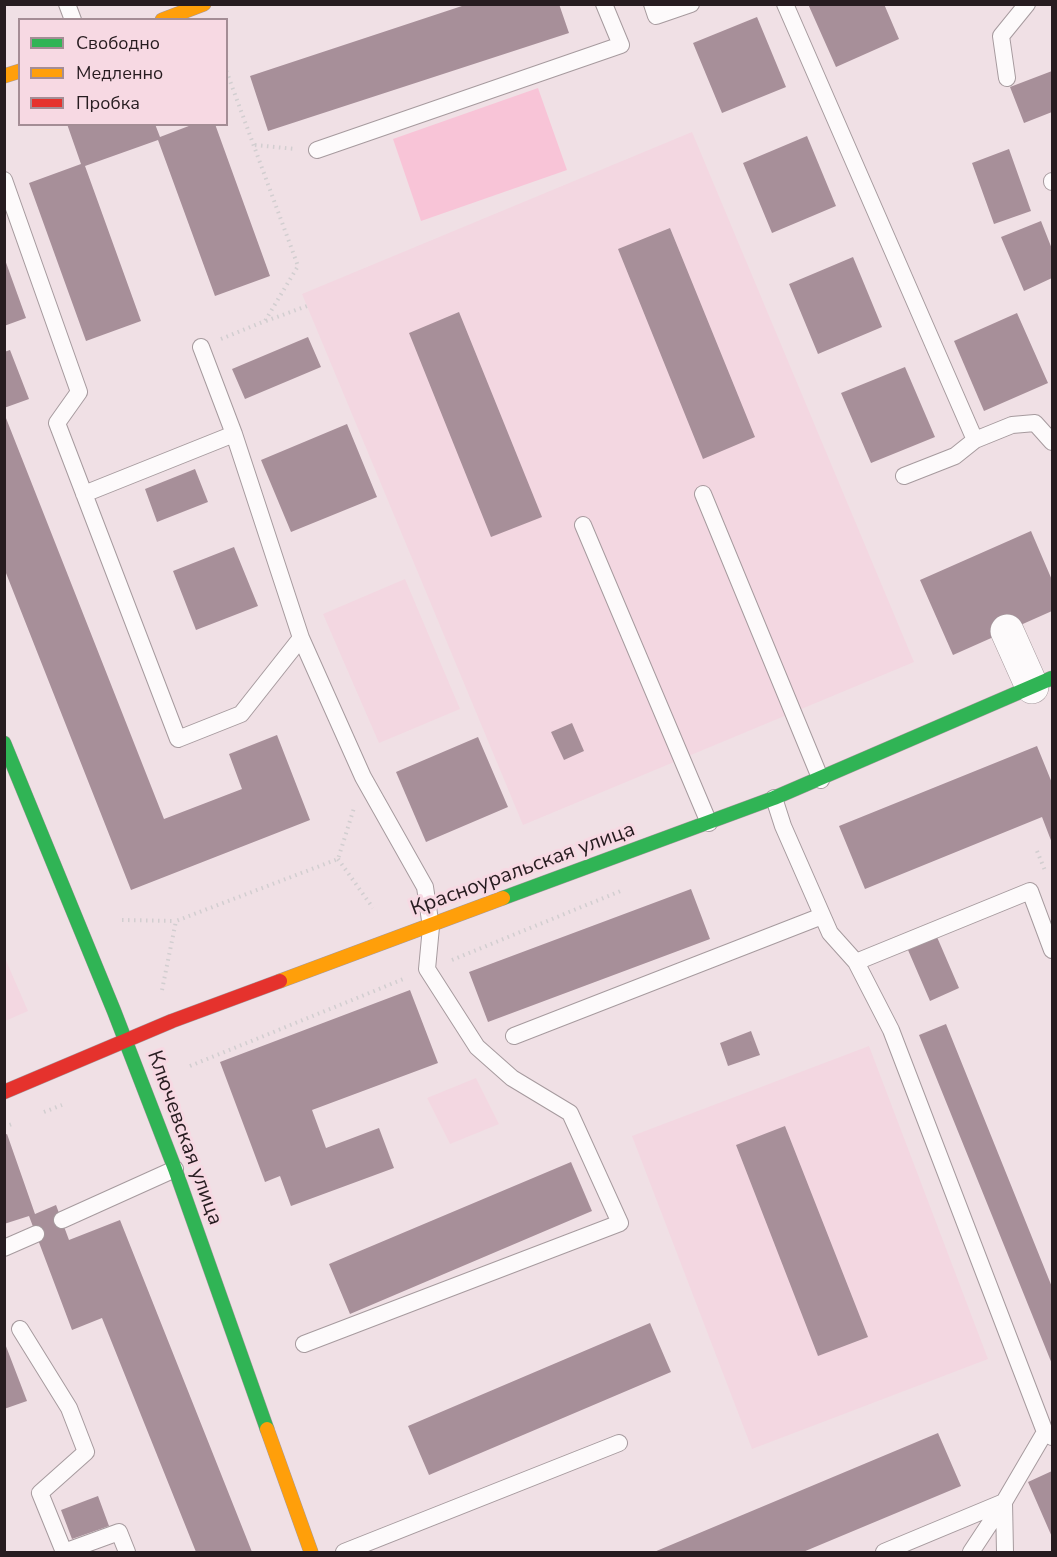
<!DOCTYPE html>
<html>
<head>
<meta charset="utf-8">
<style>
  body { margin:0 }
  #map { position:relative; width:1057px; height:1557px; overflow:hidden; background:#f0e0e5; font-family:"Nunito Sans",sans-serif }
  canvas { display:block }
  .frame { position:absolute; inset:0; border:6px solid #271c20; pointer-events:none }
  .legend { position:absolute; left:18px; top:18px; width:210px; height:108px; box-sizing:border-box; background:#f7d9e3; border:2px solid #a48d95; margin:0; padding:8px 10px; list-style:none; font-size:18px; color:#271c20 }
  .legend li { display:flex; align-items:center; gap:12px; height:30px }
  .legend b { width:30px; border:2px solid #a48d95 }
</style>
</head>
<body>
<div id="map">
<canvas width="1057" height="1557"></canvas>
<div class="frame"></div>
<ul class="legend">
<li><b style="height:8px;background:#30b455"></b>Свободно</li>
<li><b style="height:8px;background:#ff9f0a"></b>Медленно</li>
<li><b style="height:8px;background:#e5322d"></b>Пробка</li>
</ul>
</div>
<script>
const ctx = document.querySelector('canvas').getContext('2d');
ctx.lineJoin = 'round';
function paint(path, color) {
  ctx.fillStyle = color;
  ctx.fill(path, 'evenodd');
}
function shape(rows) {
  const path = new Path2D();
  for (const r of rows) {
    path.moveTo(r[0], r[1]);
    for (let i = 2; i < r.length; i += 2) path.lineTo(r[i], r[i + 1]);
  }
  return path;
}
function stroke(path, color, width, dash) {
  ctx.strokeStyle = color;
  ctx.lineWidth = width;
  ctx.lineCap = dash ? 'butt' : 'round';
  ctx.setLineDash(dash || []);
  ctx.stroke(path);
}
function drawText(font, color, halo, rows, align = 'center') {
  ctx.font = font + ' "Nunito Sans",sans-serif';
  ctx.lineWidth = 6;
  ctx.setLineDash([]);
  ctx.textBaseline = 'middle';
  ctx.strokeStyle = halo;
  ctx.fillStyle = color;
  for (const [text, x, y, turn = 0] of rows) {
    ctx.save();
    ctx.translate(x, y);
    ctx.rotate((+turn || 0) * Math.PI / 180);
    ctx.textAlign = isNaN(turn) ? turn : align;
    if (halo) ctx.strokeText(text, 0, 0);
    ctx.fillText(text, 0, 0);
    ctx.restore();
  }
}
paint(shape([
  [692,132,914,662,523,825,302,294],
  [405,579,460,709,379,743,323,614],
  [4,956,28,1011,5,1021,4,1021],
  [869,1046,988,1359,752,1449,632,1136],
  [476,1078,499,1124,450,1144,427,1098]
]), '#f3d7e1');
paint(shape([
  [538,88,567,170,421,221,393,139]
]), '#f8c4d7');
paint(shape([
  [468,4,559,4,569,33,268,131,250,76],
  [808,4,884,4,899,39,836,67],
  [757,17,786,87,722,113,693,43],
  [1052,71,1052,112,1024,123,1010,87],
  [67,124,155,124,160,137,194,124,215,124,270,276,215,296,158,140,85,166,141,321,86,341,29,183,81,164],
  [807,136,836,206,772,233,743,163],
  [1009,149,1031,211,994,224,972,163],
  [1041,221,1052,249,1052,278,1024,291,1001,237],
  [670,228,755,437,703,459,618,249],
  [4,257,26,318,4,326],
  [853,257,882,327,818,354,789,284],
  [459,312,542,517,491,537,409,333],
  [1017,313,1048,383,984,411,954,341],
  [308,337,321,367,245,399,232,369],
  [10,350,29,399,4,408,4,352],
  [905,367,935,437,871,463,841,393],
  [4,413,164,819,242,789,229,754,277,735,310,820,131,890,4,568],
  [347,424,377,497,291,532,261,460],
  [195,469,208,502,157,522,145,489],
  [1031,531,1052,580,1052,611,953,655,920,580],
  [234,547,258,606,196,630,173,571],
  [572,723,584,751,564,760,551,732],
  [478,737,508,807,426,842,396,772],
  [1037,746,1052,783,1052,843,1042,817,865,889,839,826],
  [691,889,710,939,488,1022,469,972],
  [937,937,959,988,930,1001,908,950],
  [410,990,438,1063,312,1110,326,1148,379,1128,394,1168,291,1206,280,1176,265,1182,220,1062],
  [946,1024,1052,1287,1052,1364,919,1035],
  [751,1031,760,1055,728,1066,720,1043],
  [785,1126,868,1337,818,1356,736,1145],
  [7,1134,35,1214,56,1205,69,1240,120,1220,252,1552,196,1552,102,1318,72,1330,29,1216,4,1224,4,1135],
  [571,1162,592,1211,350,1314,329,1264],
  [650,1323,671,1372,429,1475,408,1426],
  [4,1341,27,1401,4,1409],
  [938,1433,961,1486,803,1552,654,1552],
  [1052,1471,1052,1537,1028,1482],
  [98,1496,109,1526,72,1539,61,1510]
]), '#a78f99');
const lane = shape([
  [67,4,73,20],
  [652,4,656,16,691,4],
  [785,4,975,440],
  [1007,78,1001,36,1027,4],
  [317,150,621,45,604,4],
  [4,180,79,392,57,423,178,739,241,714,301,638],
  [1052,182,1052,181],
  [201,347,234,434,301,638,363,777,425,887,431,927,427,969,477,1047,512,1078,570,1113,620,1223,304,1344],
  [904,476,955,456,975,440,1012,425,1035,423,1052,442],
  [84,494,234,434],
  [703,494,821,780],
  [583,525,709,823],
  [774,798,783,826,830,933,856,962,891,1030,1045,1432],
  [856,962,1030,891,1052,950],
  [514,1036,822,916],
  [62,1220,175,1169],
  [4,1248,36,1234],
  [20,1329,69,1408,86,1452,40,1493,64,1552,119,1532,127,1552],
  [344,1552,619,1443],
  [884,1552,1004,1502],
  [971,1552,1004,1502],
  [1005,1552,1004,1502,1045,1432,1052,1437]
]);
const street = shape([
  [1007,631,1032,687]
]);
const fast = shape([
  [4,743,114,1011,175,1169,267,1429],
  [503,898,774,798,1052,678]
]);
const slow = shape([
  [162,20,204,4],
  [4,76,20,71],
  [280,981,503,898],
  [267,1429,311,1552]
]);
const jam = shape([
  [4,1092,172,1021,280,981]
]);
stroke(lane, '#a69a9e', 18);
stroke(street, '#a69a9e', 34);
stroke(fast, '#a69a9e', 15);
stroke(slow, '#a69a9e', 15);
stroke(jam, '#a69a9e', 15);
stroke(shape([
  [255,145,295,149],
  [266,321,307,306],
  [221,339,265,321,298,266,226,70],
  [1037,851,1046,873],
  [338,859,373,908],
  [122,920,176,921],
  [452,960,623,890],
  [162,990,176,921,338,859,354,808],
  [190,1066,406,978],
  [44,1112,62,1105],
  [4,1127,15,1123]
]), '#d2ced0', 4, [1.5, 4.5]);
stroke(lane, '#fdfafb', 16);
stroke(street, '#fdfafb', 33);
stroke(fast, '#30b455', 14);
stroke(slow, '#ff9f0a', 14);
stroke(jam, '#e5322d', 14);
drawText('21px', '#271c20', '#f7d9e3', [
  ["Красноуральская улица",523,870,-20],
  ["Ключевская улица",184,1138,70]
]);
</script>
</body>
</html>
